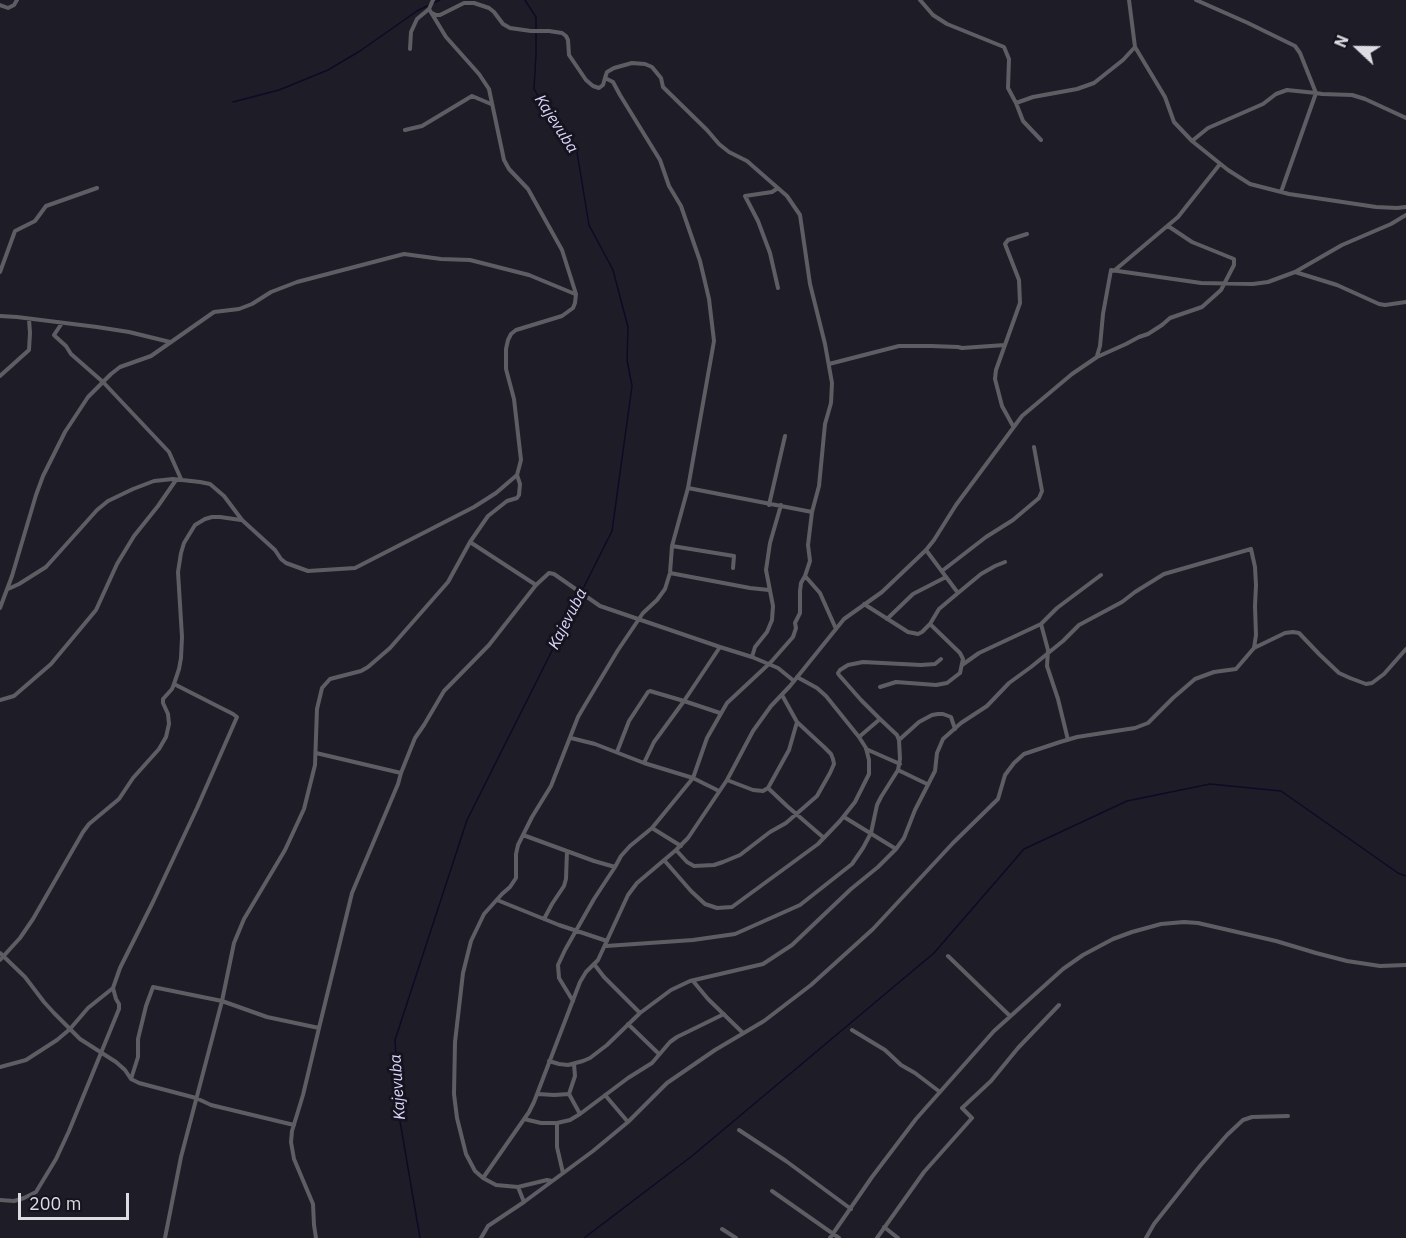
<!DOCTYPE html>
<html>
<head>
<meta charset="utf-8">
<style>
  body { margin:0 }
  #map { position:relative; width:1406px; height:1238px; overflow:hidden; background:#1e1d27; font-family:"IBM Plex Sans",sans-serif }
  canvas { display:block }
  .north { position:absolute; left:1328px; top:18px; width:60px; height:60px; -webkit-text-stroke:4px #15141e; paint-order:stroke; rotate:292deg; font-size:16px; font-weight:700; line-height:24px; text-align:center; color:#dcdce3 }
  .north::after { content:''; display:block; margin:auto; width:21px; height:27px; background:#dcdce3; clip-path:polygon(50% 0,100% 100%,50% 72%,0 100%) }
  .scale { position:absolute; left:18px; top:1193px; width:111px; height:27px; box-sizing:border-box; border:3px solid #dcdce3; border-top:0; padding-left:8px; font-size:18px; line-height:21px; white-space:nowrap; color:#dcdce3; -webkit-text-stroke:4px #15141e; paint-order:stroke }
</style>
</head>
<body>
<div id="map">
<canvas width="1406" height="1238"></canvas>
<div class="north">N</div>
<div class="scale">200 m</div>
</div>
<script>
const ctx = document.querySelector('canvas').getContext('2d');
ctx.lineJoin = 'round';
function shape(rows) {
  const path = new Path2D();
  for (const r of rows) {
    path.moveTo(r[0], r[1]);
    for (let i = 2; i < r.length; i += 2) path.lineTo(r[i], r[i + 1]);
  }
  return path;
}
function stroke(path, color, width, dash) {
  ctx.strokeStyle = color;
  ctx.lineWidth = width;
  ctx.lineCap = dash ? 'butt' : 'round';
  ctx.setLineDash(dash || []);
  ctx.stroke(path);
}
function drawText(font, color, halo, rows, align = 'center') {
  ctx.font = font + ' "IBM Plex Sans",sans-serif';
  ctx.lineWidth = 6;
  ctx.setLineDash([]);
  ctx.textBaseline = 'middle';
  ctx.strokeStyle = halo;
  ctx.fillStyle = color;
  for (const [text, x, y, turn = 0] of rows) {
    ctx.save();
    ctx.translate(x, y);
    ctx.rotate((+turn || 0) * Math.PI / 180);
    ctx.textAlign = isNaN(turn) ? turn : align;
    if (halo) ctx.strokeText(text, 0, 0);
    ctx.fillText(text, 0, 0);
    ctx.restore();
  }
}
stroke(shape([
  [525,0,536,17,536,29],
  [433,3,440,0],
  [233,102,279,90,328,70,360,51,417,11,429,5],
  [420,1238,400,1121,395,1040,467,820,612,531,632,386,627,360,628,327,613,270,589,225,577,152,546,110,534,89,536,54,536,34],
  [584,1238,692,1156,934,953,1024,849,1127,801,1210,784,1281,791,1398,873,1406,876]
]), '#0f0926', 1.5);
stroke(shape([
  [920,0,933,15,947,24,1004,47,1009,59,1008,88,1016,103],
  [1129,0,1135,47,1165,97,1174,122,1192,141,1228,170,1250,184,1289,194,1376,207,1397,208,1406,207],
  [1196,0,1248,23,1295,46,1300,53,1316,93,1322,94,1352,95,1365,99,1406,118],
  [0,5,8,8,14,5,17,0],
  [432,13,436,15,440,15,464,3,474,3,489,8,494,12,503,24,510,28,531,31,549,31,562,33,566,36,568,40,569,55,586,80,593,86,599,88,603,85,605,78,613,82,620,95,660,160,669,186,681,206,700,261,709,299,714,341,688,488,672,546,670,573,665,589,657,600,643,613,618,650,585,705,578,717,551,786,532,817,518,845,516,854,516,878,510,887,502,894,484,914,471,941,463,973,455,1042,454,1094,457,1118,466,1154,475,1171,483,1178,496,1185,518,1187,524,1202,593,1151,628,1122,667,1083,715,1050,764,1021,811,985,873,929,953,843,998,799,1005,775,1014,763,1024,754,1060,742,1077,737,1135,728,1148,723,1173,698,1195,679,1214,672,1236,669,1254,648,1285,633,1293,632,1299,633,1319,654,1339,673,1350,678,1366,684,1372,683,1384,674,1406,649],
  [410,49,411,32,417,19,429,9],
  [405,130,422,126,472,96,491,104],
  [1041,140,1023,121,1016,103,1033,97,1077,89,1094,83,1123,60,1135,47],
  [1192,141,1208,128,1263,104,1276,94,1287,90,1316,93,1281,192],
  [1115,270,1178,217,1220,164],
  [0,272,15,231,35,221,46,206,97,188],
  [1295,272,1337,285,1379,304,1385,305,1406,302],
  [778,288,770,253,758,221,745,196,772,192,778,188],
  [0,316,17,317,97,327,129,332,170,342],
  [62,323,54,335,56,337,66,346,71,354,103,382,169,452,181,479],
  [1097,356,1100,346,1103,314,1111,270,1201,283,1253,284,1268,282,1295,272,1342,245,1391,224,1406,215],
  [829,364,899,346,931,346,958,347,962,348,1005,345],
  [0,376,29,350,30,333,29,319],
  [1013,426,1002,406,995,379,996,370,1020,303,1019,280,1005,244,1008,240,1027,234],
  [688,488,812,512],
  [769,505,785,436],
  [470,542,536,585,549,573,554,574,600,606,720,647,752,657,778,668,794,681],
  [672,546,734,556,733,568],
  [926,550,958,593],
  [942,571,986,537,1013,520,1039,498,1042,491,1034,447],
  [670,573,750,588,769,590],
  [805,576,820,593,836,629],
  [8,589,19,584,46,567,97,510,108,501,133,489,154,481,173,479,200,482,210,484,224,496,242,520,275,550,281,559,286,563,308,571,355,568,474,507,496,493,517,475],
  [864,604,908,632,918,634,922,632,930,624,939,609,958,593,981,574,995,566,1005,562],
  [0,608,12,576,36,495,43,476,65,432,88,397,111,374,120,367,151,356,214,312,239,309,252,304,271,292,297,282,404,254,441,259,470,260,529,275,575,294],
  [887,619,913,594,946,577],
  [1041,624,1048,650,1047,666,1058,699,1068,740],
  [752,657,755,647,767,632,772,620,773,606,766,570,770,543,781,505],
  [962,665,979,653,1041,624,1057,608,1101,575],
  [880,687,896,682,936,685,947,683,960,673,963,659,960,653,930,624],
  [0,700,14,696,51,664,96,610,117,564,134,536,158,506,176,480],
  [880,719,861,700,839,675,838,673,840,670,848,665,863,662,921,665,935,664,941,659],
  [571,738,595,744,644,763,693,778,719,791],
  [899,740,919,722,932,715,938,714,943,714,951,717,955,729],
  [866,749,900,764],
  [617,752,629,721,648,692,650,691,684,701,720,647],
  [316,753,401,773,398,784,352,893,319,1028],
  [644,763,654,742,684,701,720,713],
  [898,770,927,784],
  [401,773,415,738,424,725,444,691,489,645,536,585],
  [727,780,753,790,763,791,768,788,789,750,797,722],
  [768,788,787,806,824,838],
  [844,817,896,849],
  [652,828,681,846],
  [523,835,594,861,615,867],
  [676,850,687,862,694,866,714,865,723,862,740,855,770,832,786,823,817,796,830,773,834,764,833,759,831,754,824,747,797,722,782,695],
  [664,860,691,891,705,904,717,908,732,907,818,844,840,821,855,802,869,774,869,760,866,748,859,737,826,696,817,688,797,677],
  [497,900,559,925,607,941],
  [544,919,552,904,564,886,566,879,567,851],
  [606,946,693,940,735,934,800,905,852,864,863,848,871,833,877,805,881,797,898,770,900,759,899,740,897,735,880,719,859,737],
  [0,953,25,977,44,1002,54,1013,80,1039,116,1062,125,1070,131,1079,139,1083,196,1098,211,1105,294,1125],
  [948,956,1010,1016],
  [0,960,20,938,33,919,83,832,89,824,119,799,133,778,159,749,166,737,169,724,168,714,163,703,163,699,172,689,174,684,179,669,181,658,182,637,178,572,181,553,184,543,195,525,205,519,212,517,220,517,241,520],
  [594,964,604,977,640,1013],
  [693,981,708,999,743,1033],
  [573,1001,559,978,558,965,565,950,594,899,615,867,621,856,630,846,652,828,693,778,707,738,727,703,771,662,793,637,796,628,795,623,800,613,800,591,801,583,805,576,810,561,808,545,812,512,819,486,825,424,831,403,832,383,825,344,810,284,800,215,787,196,747,161,729,152,719,144,707,130,663,87,661,78,652,67,645,64,632,63,614,68,607,72,605,78],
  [628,1024,659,1054],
  [852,1030,885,1050,901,1065,915,1073,940,1092],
  [549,1061,559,1064,568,1065,583,1061,590,1058,607,1045,640,1013,671,990,690,981,763,964,792,945,851,889,878,867,896,849,904,838,915,810,935,771,937,753,943,739,961,723,987,706,1009,683,1031,667,1063,641,1079,625,1122,602,1135,592,1164,574,1251,549,1255,567,1256,585,1255,606,1256,635,1254,648],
  [0,1067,26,1060,57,1040,70,1029,88,1008,113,988,120,968,153,902,197,808,237,717,233,714,174,684],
  [131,1079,138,1057,138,1039,146,1006,153,987,222,1001,267,1017,319,1028,303,1095,292,1131,291,1142,294,1159,313,1204,314,1225,316,1238],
  [538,1094,554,1095,569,1094,575,1076,574,1064],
  [569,1094,580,1114],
  [605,1095,628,1122],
  [524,1119,541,1123,557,1123,570,1120,580,1114,628,1078,652,1063,670,1042,677,1037,724,1014],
  [557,1123,557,1147,563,1173],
  [739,1130,786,1161,851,1209],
  [483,1178,529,1112,534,1102,580,982,586,972,598,960,628,895,637,883,676,850,688,838,727,780,753,731,771,706,790,686,844,619,882,592,926,550,934,540,956,505,1022,416,1072,374,1097,357,1126,344,1139,337,1148,334,1162,325,1170,318,1202,307,1221,290,1234,265,1234,259,1192,242,1168,226],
  [518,1187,547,1180,552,1181],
  [772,1191,839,1238],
  [0,1200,14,1201,24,1198,36,1192,56,1159,69,1131,119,1009,119,1004,116,999,113,988],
  [884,1227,898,1238],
  [722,1229,736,1238],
  [165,1238,181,1157,222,1001,234,943,244,919,285,850,304,809,315,765,317,709,322,688,330,679,361,671,368,667,390,648,448,582,470,542,488,516,507,501,517,498,519,495,520,484,517,475,521,460,514,399,506,369,506,349,508,340,511,334,516,330,562,316,573,308,575,303,576,294,562,250,528,189,509,169,504,160,489,89,479,74,446,37,429,9,433,0],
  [481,1238,488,1226,524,1202],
  [830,1238,872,1177,916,1119,994,1031,1063,969,1083,955,1113,939,1132,932,1161,924,1184,922,1198,923,1276,941,1316,953,1347,961,1380,966,1406,965],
  [877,1238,924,1172,972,1118,962,1108,991,1081,1018,1048,1059,1005],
  [1146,1238,1154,1224,1200,1166,1227,1135,1243,1120,1252,1117,1288,1116]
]), '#5d5d63', 4);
drawText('italic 16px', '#dbd8fe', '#15141e', [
  ["Kajevuba",556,124,57],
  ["Kajevuba",568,619,-63],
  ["Kajevuba",398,1087,-94]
]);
</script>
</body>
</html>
